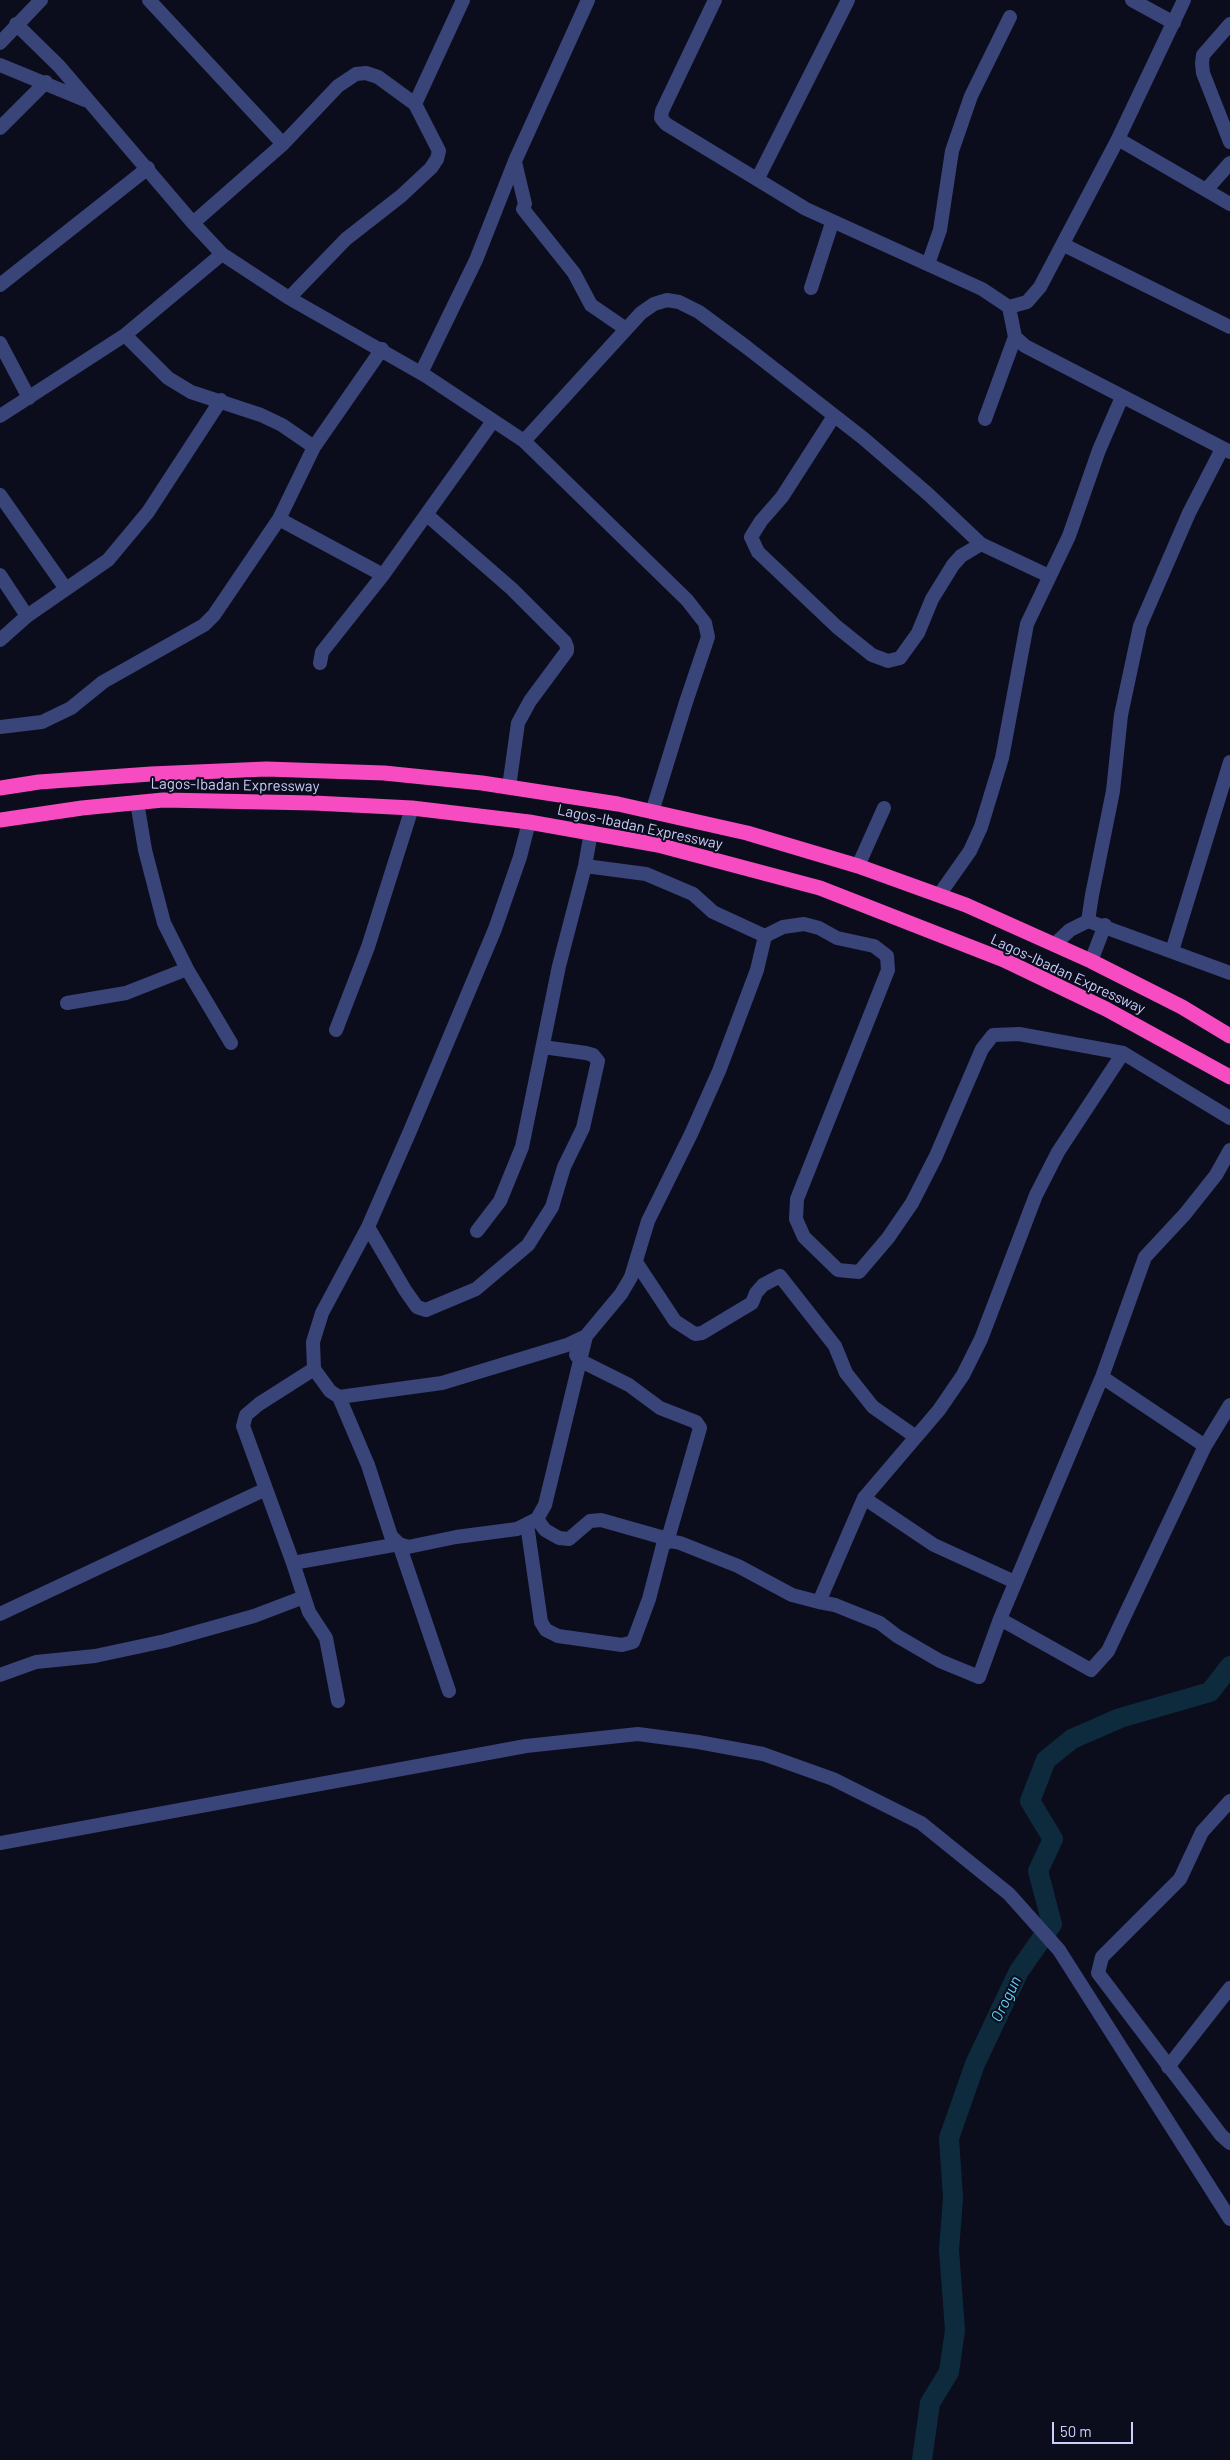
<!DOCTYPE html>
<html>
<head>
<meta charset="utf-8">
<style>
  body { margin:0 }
  #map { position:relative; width:1230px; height:2460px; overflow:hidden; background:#0c0d1c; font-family:Barlow,sans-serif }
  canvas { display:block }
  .scale { position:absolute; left:1052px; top:2422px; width:81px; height:22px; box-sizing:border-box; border:2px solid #cacffc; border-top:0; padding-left:6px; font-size:15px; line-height:18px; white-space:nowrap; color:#cacffc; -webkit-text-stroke:4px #0c0d1c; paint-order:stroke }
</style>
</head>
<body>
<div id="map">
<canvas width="1230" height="2460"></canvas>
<div class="scale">50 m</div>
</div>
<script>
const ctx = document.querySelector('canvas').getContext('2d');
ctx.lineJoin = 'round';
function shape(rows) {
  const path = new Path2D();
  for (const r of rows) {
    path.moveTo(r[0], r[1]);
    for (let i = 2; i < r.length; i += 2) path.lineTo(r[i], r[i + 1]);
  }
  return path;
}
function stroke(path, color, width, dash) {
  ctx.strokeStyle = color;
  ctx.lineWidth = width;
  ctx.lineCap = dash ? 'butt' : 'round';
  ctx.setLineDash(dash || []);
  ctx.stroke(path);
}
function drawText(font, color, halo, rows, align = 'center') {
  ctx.font = font + ' Barlow,sans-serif';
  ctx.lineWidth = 4;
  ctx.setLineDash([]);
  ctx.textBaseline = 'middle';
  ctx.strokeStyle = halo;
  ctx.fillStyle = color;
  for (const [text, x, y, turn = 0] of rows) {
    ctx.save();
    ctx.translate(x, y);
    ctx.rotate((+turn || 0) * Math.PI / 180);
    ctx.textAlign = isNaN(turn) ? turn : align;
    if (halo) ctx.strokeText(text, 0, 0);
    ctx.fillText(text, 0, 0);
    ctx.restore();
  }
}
stroke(shape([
  [922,2460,930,2403,949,2372,955,2330,949,2250,953,2198,949,2138,975,2064,1019,1971,1052,1924,1038,1871,1053,1839,1030,1801,1046,1760,1072,1739,1120,1718,1210,1692,1230,1666]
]), '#0e2b3e', 20);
stroke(shape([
  [149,0,283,144],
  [715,0,662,111,661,118,666,124,806,209,982,289,1009,307,1015,337,1025,346,1230,452],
  [1132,0,1174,23],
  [16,24,59,66,193,223,222,254,289,298,426,376,524,441,687,600,705,623,708,637,686,702,652,812],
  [1230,24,1203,55,1202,63,1203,73,1230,142],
  [0,43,41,0],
  [0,65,85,100],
  [415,104,463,0],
  [0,128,46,82],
  [1118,139,1230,204],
  [515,162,525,204,523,209,574,273,591,305,626,329],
  [758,178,848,0],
  [1206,190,1230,163],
  [193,223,283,144,338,86,356,74,366,73,378,77,415,104,439,151,437,159,431,168,401,196,346,239,289,298],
  [1064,245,1230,327],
  [928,264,940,230,952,151,971,96,1010,17],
  [0,285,148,168],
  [811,288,832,223],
  [1009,307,1027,302,1040,287,1118,139,1184,0],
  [125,335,168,378,191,392,261,415,282,425,314,447],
  [0,343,29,398],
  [421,373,476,260,515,161,588,0],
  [0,416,125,335,222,254],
  [834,416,782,497,761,521,751,537,758,552,837,627,872,655,888,661,900,658,918,633,932,599,953,565,961,556,981,544],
  [985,419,1015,337],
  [524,441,641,313,654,304,667,300,679,302,699,312,745,346,863,438,928,494,981,544,1049,576],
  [0,495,66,589],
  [427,515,512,589,565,642,567,647,567,651,530,701,518,723,509,787],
  [279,519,383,575],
  [0,575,27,616],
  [0,640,27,616,108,560,148,512,221,400],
  [320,663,322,652,383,575,493,421],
  [0,727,42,722,71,708,103,682,204,625,214,615,279,519,314,447,382,349],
  [137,802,145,850,164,923,187,969,231,1043],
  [585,866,646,874,693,894,713,912,765,936,783,927,804,924,819,928,837,938,874,946,887,956,888,970,797,1199,796,1219,804,1237,838,1270,859,1272,888,1238,912,1203,936,1156,982,1049,993,1035,1019,1034,1123,1053,1230,1118],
  [858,866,884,808],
  [939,895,970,851,981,827,1002,758,1027,624,1069,536,1099,450,1122,397],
  [1088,921,1092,895,1113,791,1121,715,1140,626,1189,513,1222,449],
  [1056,943,1070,930,1088,921,1230,973],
  [1172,951,1230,762],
  [1091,961,1105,925],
  [67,1003,126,993,187,969],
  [336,1030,368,947,412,808],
  [1123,1053,1058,1152,1036,1195,981,1339,963,1375,939,1410,864,1498,819,1602,835,1605,880,1623,897,1636,940,1661,979,1677,1000,1619,1102,1377,1145,1257,1185,1214,1216,1175,1230,1150],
  [368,1227,405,1290,417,1307,426,1310,476,1289,528,1245,552,1207,564,1167,583,1128,598,1061,593,1055,586,1053,543,1047],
  [477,1231,500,1201,522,1147,559,966,585,866,591,832],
  [636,1262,675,1321,695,1334,702,1333,752,1303,756,1293,763,1285,780,1276,835,1346,846,1373,873,1407,916,1437],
  [576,1355,581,1361,629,1385,660,1408,696,1422,700,1428,667,1542],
  [314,1369,313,1342,322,1313,368,1227,410,1131,495,929,520,857,529,822],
  [1102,1377,1205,1446],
  [339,1397,368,1465,391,1536,399,1544,408,1547,456,1537,517,1529,537,1519,545,1505,586,1336],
  [864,1498,934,1545,1015,1582],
  [537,1519,545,1530,559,1538,569,1539,590,1521,601,1520,668,1539],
  [527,1524,541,1622,546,1630,558,1636,622,1645,633,1642,649,1599,663,1545,670,1541,680,1543,738,1566,792,1595,819,1602],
  [293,1563,309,1612,326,1638,338,1701],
  [0,1614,266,1489],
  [1000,1619,1091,1670,1108,1651,1205,1446,1230,1405],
  [0,1675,36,1662,95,1656,165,1641,254,1616,304,1597],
  [449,1691,399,1544,293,1563,243,1426,246,1415,259,1404,314,1369,330,1391,339,1397,442,1383,567,1345,586,1336,621,1294,631,1277,648,1221,691,1134,719,1071,757,970,765,936],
  [1230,1801,1202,1832,1180,1879,1102,1957,1098,1973,1221,2135,1230,2143],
  [0,1843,526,1746,638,1734,698,1742,763,1754,833,1779,921,1823,1009,1894,1059,1950,1230,2219],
  [1168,2067,1230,1988]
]), '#394479', 14);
stroke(shape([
  [0,788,39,782,151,774,266,769,384,773,482,783,618,804,747,833,858,866,966,905,1091,961,1182,1007,1230,1036],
  [0,820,82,808,163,800,314,803,412,808,529,822,658,845,820,888,1004,960,1106,1009,1230,1077]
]), '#f64bc1', 15);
drawText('15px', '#cacffc', '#0c0d1c', [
  ["Lagos-Ibadan Expressway",235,785,1],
  ["Lagos-Ibadan Expressway",640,827,12],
  ["Lagos-Ibadan Expressway",1068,974,25]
]);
drawText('italic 16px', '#5dd0f7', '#0c0d1c', [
  ["Orogun",1006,1999,-64]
]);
</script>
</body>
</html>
